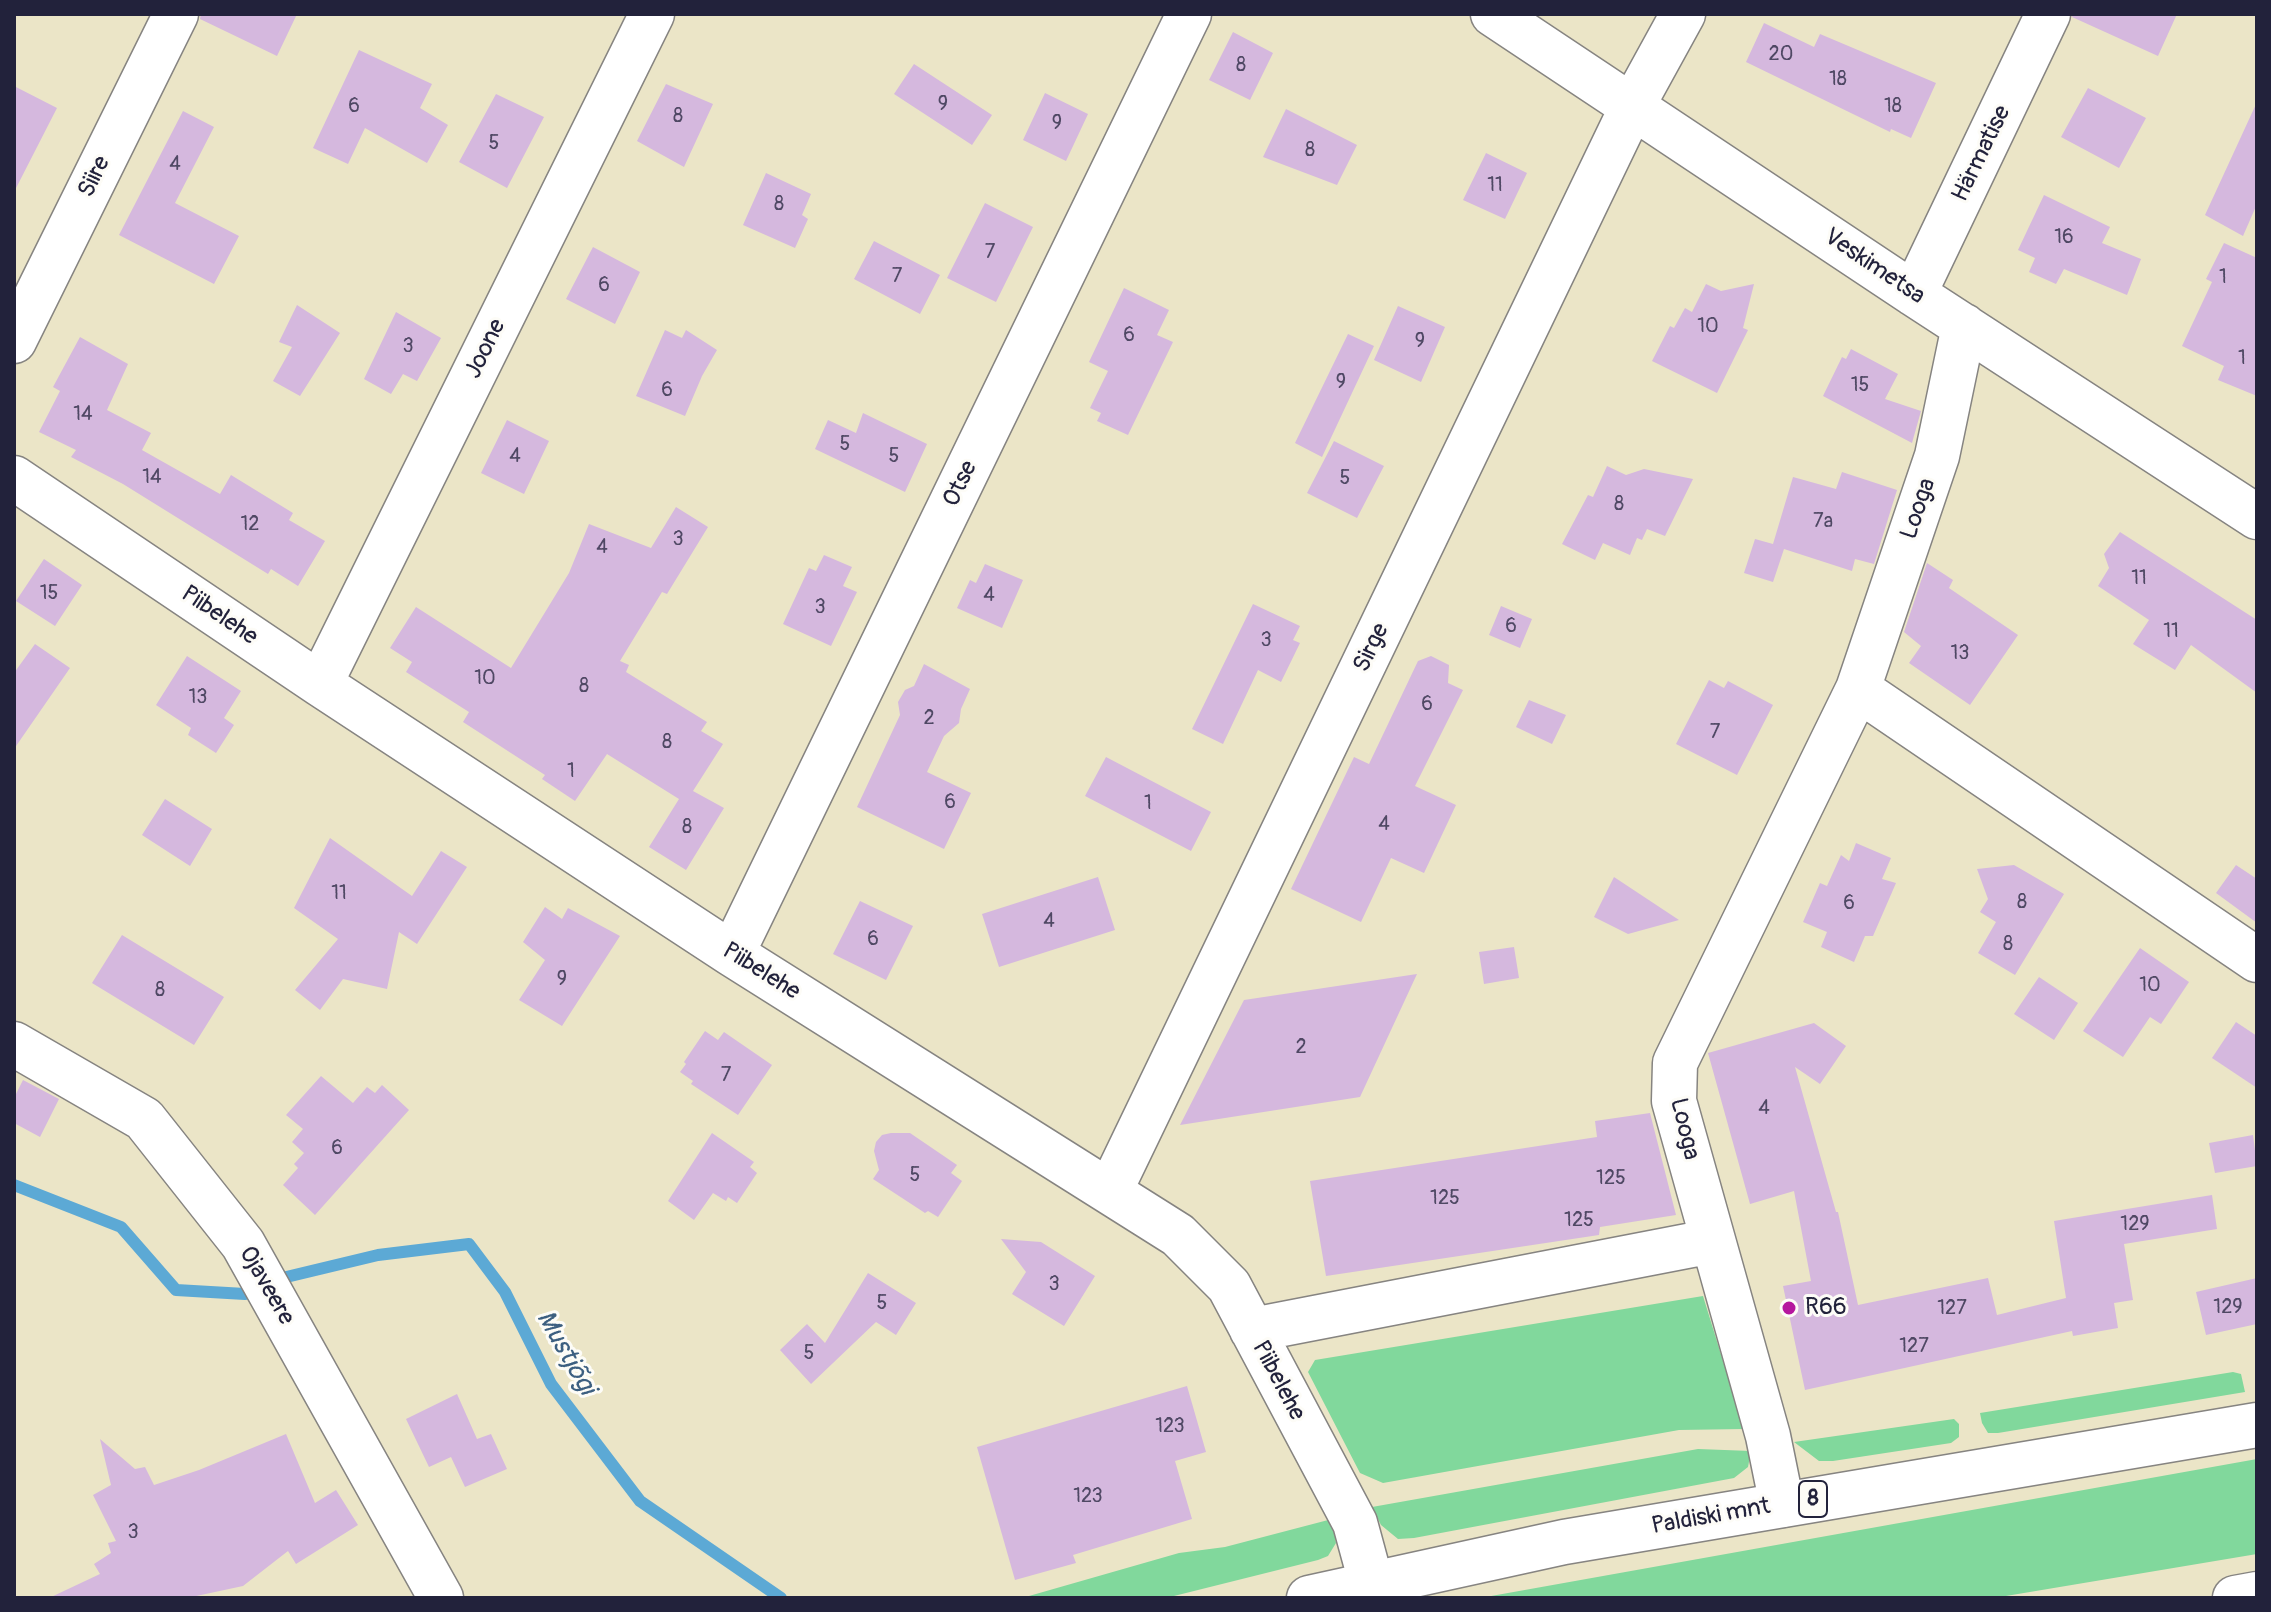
<!DOCTYPE html>
<html>
<head>
<meta charset="utf-8">
<style>
  body { margin:0 }
  #map { position:relative; width:2271px; height:1612px; overflow:hidden; background:#ebe5c7; font-family:Pangolin,sans-serif }
  canvas { display:block }
  .frame { position:absolute; inset:0; border:16px solid #22223b; pointer-events:none }
</style>
</head>
<body>
<div id="map">
<canvas width="2271" height="1612"></canvas>
<div class="frame"></div>
</div>
<script>
const ctx = document.querySelector('canvas').getContext('2d');
ctx.lineJoin = 'round';
function paint(path, color) {
  ctx.fillStyle = color;
  ctx.fill(path, 'evenodd');
}
function shape(rows) {
  const path = new Path2D();
  for (const r of rows) {
    path.moveTo(r[0], r[1]);
    for (let i = 2; i < r.length; i += 2) path.lineTo(r[i], r[i + 1]);
  }
  return path;
}
function stroke(path, color, width, dash) {
  ctx.strokeStyle = color;
  ctx.lineWidth = width;
  ctx.lineCap = dash ? 'butt' : 'round';
  ctx.setLineDash(dash || []);
  ctx.stroke(path);
}
function drawText(font, color, halo, rows, align = 'center') {
  ctx.font = font + ' Pangolin,sans-serif';
  ctx.lineWidth = 6;
  ctx.setLineDash([]);
  ctx.textBaseline = 'middle';
  ctx.strokeStyle = halo;
  ctx.fillStyle = color;
  for (const [text, x, y, turn = 0] of rows) {
    ctx.save();
    ctx.translate(x, y);
    ctx.rotate((+turn || 0) * Math.PI / 180);
    ctx.textAlign = isNaN(turn) ? turn : align;
    if (halo) ctx.strokeText(text, 0, 0);
    ctx.fillText(text, 0, 0);
    ctx.restore();
  }
}
paint(shape([
  [1703,1296,1744,1429,1679,1430,1383,1483,1360,1473,1308,1372,1315,1360],
  [2233,1372,2241,1374,2245,1392,1998,1433,1988,1433,1982,1423,1980,1413],
  [1954,1419,1959,1424,1959,1437,1951,1443,1833,1461,1819,1461,1794,1442],
  [1698,1449,1751,1451,1748,1467,1734,1478,1414,1538,1398,1539,1381,1525,1372,1507],
  [2257,1459,2257,1554,1994,1598,1480,1598],
  [1332,1519,1336,1543,1328,1556,1318,1560,1166,1598,1022,1598,1179,1553,1225,1547]
]), '#81d89c');
stroke(shape([
  [14,1185,121,1227,176,1290,245,1294],
  [278,1279,378,1255,469,1244,505,1292,551,1384,640,1501,781,1598]
]), '#5ca9d5', 12);
paint(shape([
  [201,14,297,14,277,56,200,19],
  [2073,14,2177,14,2158,56,2072,17],
  [1764,23,1814,47,1820,34,1936,83,1911,138,1891,129,1890,132,1746,62],
  [1233,32,1273,53,1250,100,1209,80],
  [359,50,432,84,420,108,448,125,427,163,365,128,348,164,313,148],
  [914,64,992,115,972,145,894,94],
  [666,84,713,104,684,167,637,141],
  [14,86,57,108,14,192],
  [2088,88,2146,118,2119,168,2061,137],
  [1045,93,1088,114,1066,161,1023,140],
  [496,94,544,117,507,188,459,162],
  [2257,102,2257,204,2243,236,2205,215],
  [1286,109,1357,145,1337,185,1263,157],
  [183,111,214,127,175,203,239,236,214,284,119,235],
  [1486,153,1527,173,1505,219,1463,200],
  [766,173,811,194,802,215,808,219,795,248,743,225],
  [2044,195,2110,227,2102,243,2141,259,2127,295,2064,269,2056,284,2029,272,2035,258,2018,250],
  [985,203,1033,227,996,302,947,278],
  [874,241,940,275,920,314,854,279],
  [2224,243,2257,258,2257,396,2218,380,2224,366,2182,346,2212,282,2206,279],
  [593,247,640,272,615,324,566,299],
  [1706,284,1721,291,1754,284,1743,328,1748,330,1717,393,1652,361,1670,326,1674,328,1685,308,1692,312],
  [1124,288,1169,310,1157,335,1173,342,1128,435,1097,421,1101,413,1090,408,1108,371,1089,362],
  [297,305,340,333,300,396,273,381,292,347,279,342],
  [1398,306,1445,327,1421,382,1374,360],
  [396,312,441,338,417,381,403,374,391,394,364,379],
  [665,330,682,338,686,330,717,350,702,376,685,416,636,396],
  [1348,334,1374,346,1322,457,1295,443],
  [80,337,128,364,107,410,151,433,142,450,220,494,231,475,293,513,289,520,325,541,298,586,271,569,268,574,123,484,71,457,76,450,39,432,60,391,53,387],
  [1851,349,1898,374,1885,399,1921,411,1912,443,1823,396,1842,357,1846,359],
  [863,413,927,444,905,492,815,449,828,420,856,433],
  [507,420,549,441,524,494,481,473],
  [1334,441,1384,466,1357,518,1307,493],
  [1607,466,1626,475,1644,469,1693,479,1665,536,1647,529,1642,540,1637,538,1630,555,1603,543,1595,560,1562,544,1588,495,1593,497],
  [1842,472,1897,490,1874,564,1855,559,1852,571,1784,549,1773,582,1744,573,1755,539,1773,544,1793,477,1836,489],
  [676,507,708,527,667,594,662,592,620,661,629,665,626,672,707,722,701,731,723,744,693,791,724,808,686,870,649,847,679,799,607,754,575,801,542,779,545,775,463,722,469,712,406,672,412,662,390,648,416,607,511,668,569,573,589,524,651,548],
  [2120,532,2257,620,2257,693,2191,645,2175,670,2133,644,2149,620,2098,586,2109,568,2104,554],
  [824,555,852,567,843,586,857,592,831,646,783,624,809,568,816,571],
  [44,559,82,585,55,626,16,601],
  [1927,563,1953,580,1949,588,2018,635,1970,705,1909,663,1921,646,1904,632],
  [985,564,1023,580,1002,628,957,608,970,580,976,583],
  [1253,604,1300,626,1293,640,1300,643,1281,682,1258,670,1223,744,1192,729],
  [1501,606,1532,619,1520,648,1489,635],
  [35,644,70,668,14,749,14,673],
  [187,656,241,691,224,718,234,725,216,753,188,735,191,728,156,705],
  [1431,656,1449,665,1448,683,1463,690,1415,786,1456,805,1424,873,1391,858,1361,922,1291,889,1354,757,1369,764,1418,661],
  [924,664,970,689,961,709,959,723,944,736,927,772,971,793,944,849,857,807,900,715,898,702,905,690,914,686],
  [1709,680,1724,688,1728,681,1773,705,1737,775,1676,744],
  [1529,700,1566,715,1552,744,1516,727],
  [1106,757,1211,812,1191,851,1085,796],
  [165,799,212,829,190,866,142,835],
  [330,838,412,896,441,851,467,867,417,944,399,932,387,989,343,979,320,1010,295,990,338,939,294,908],
  [1856,843,1891,858,1882,879,1896,883,1873,936,1865,936,1854,962,1821,947,1827,932,1803,922,1820,883,1827,886,1841,855,1849,861],
  [2014,865,2064,894,2015,975,1978,953,1996,922,1980,912,1988,899,1977,869],
  [2236,865,2257,879,2257,923,2216,893],
  [1098,877,1115,930,999,967,982,914],
  [1614,877,1679,920,1628,934,1594,917],
  [860,901,913,926,886,980,833,954],
  [545,907,562,919,568,908,620,936,562,1026,519,1000,545,960,523,942],
  [122,935,224,997,194,1045,92,983],
  [1514,947,1519,978,1484,984,1479,952],
  [2140,948,2189,982,2161,1024,2150,1017,2123,1057,2083,1031],
  [1417,974,1360,1097,1180,1125,1244,1000],
  [2039,977,2078,1003,2054,1040,2014,1014],
  [2236,1022,2257,1036,2257,1088,2212,1058],
  [1814,1023,1846,1046,1820,1084,1795,1067,1836,1212,1838,1212,1858,1305,1988,1278,1997,1315,2066,1298,2054,1221,2212,1195,2217,1229,2124,1244,2133,1300,2114,1303,2118,1328,2073,1336,2072,1331,1805,1390,1783,1286,1811,1281,1794,1191,1750,1204,1708,1053],
  [705,1031,718,1040,724,1032,772,1065,738,1115,691,1084,693,1081,680,1072,686,1064,684,1062],
  [321,1076,353,1103,367,1087,375,1093,382,1085,409,1110,315,1215,283,1185,298,1168,294,1164,304,1153,292,1142,303,1129,286,1115],
  [23,1080,59,1099,40,1137,14,1123,14,1098],
  [1650,1113,1676,1215,1600,1227,1599,1235,1326,1276,1310,1181,1597,1137,1595,1121],
  [712,1133,754,1162,750,1167,757,1173,737,1203,728,1197,726,1201,713,1193,694,1220,668,1201],
  [891,1133,910,1133,957,1165,951,1173,962,1181,938,1217,928,1211,925,1213,873,1179,879,1170,874,1151,876,1142,882,1135],
  [2253,1135,2257,1166,2215,1173,2209,1143],
  [1001,1239,1041,1242,1095,1276,1064,1326,1012,1294,1026,1272],
  [868,1273,916,1303,896,1335,876,1322,811,1384,780,1350,807,1324,825,1343],
  [2257,1278,2257,1324,2206,1335,2196,1292],
  [1187,1386,1206,1452,1175,1461,1192,1519,1073,1555,1076,1563,1015,1580,977,1447],
  [457,1394,477,1439,491,1434,507,1469,465,1487,451,1457,429,1467,406,1419],
  [286,1434,315,1503,336,1490,358,1525,296,1564,288,1551,243,1586,187,1598,49,1598,100,1574,94,1564,111,1553,108,1543,116,1541,93,1495,111,1485,100,1439,135,1469,145,1467,154,1485,199,1470]
]), '#d5b8de');
const minor = shape([
  [1493,14,1914,294,2257,517],
  [1914,294,2048,14],
  [14,341,176,14],
  [14,478,320,684,732,954,1178,1235,1229,1286,1355,1523,1371,1582],
  [320,684,652,14],
  [1858,689,2257,960],
  [732,954,1189,14],
  [14,1044,144,1119,243,1244,441,1598],
  [1110,1191,1633,105,1683,14],
  [1252,1330,1713,1241],
  [1782,1505,1768,1436,1674,1101,1675,1063,1858,689,1937,456,1964,326]
]);
const major = shape([
  [1309,1598,1564,1542,2257,1425],
  [2235,1598,2257,1594]
]);
stroke(minor, '#868481', 47);
stroke(major, '#868481', 47);
stroke(minor, '#fff', 44);
stroke(major, '#fff', 44);
for (const [x, y, r, color] of [
  [1789,1308,8,"#b5179e"]
]) {
  const dot = new Path2D();
  dot.arc(x, y, r, 0, 2 * Math.PI);
  ctx.fillStyle = color;
  ctx.fill(dot);
  stroke(dot, '#fdfcf7', 3);
}
drawText('20px', '#4f4864', null, [
  ["20",1781,55],
  ["8",1241,66],
  ["18",1838,80],
  ["9",943,105],
  ["6",354,107],
  ["18",1893,107],
  ["8",678,117],
  ["9",1057,124],
  ["5",494,144],
  ["8",1310,151],
  ["4",175,165],
  ["11",1495,186],
  ["8",779,205],
  ["16",2064,238],
  ["7",990,253],
  ["7",897,277],
  ["1",2223,278],
  ["6",604,286],
  ["10",1708,327],
  ["6",1129,336],
  ["9",1420,342],
  ["3",408,347],
  ["1",2242,359],
  ["9",1341,383],
  ["15",1860,386],
  ["6",667,391],
  ["14",83,415],
  ["5",845,445],
  ["4",515,457],
  ["5",894,457],
  ["14",152,478],
  ["5",1345,479],
  ["8",1619,505],
  ["7a",1823,522],
  ["12",250,525],
  ["3",678,540],
  ["4",602,548],
  ["11",2139,579],
  ["15",49,594],
  ["4",989,596],
  ["3",820,608],
  ["6",1511,627],
  ["11",2171,632],
  ["3",1266,641],
  ["13",1960,654],
  ["10",485,679],
  ["8",584,687],
  ["13",198,698],
  ["6",1427,705],
  ["2",929,719],
  ["7",1715,733],
  ["8",667,743],
  ["1",571,772],
  ["6",950,803],
  ["1",1148,804],
  ["4",1384,825],
  ["8",687,828],
  ["11",339,894],
  ["8",2022,903],
  ["6",1849,904],
  ["4",1049,922],
  ["6",873,940],
  ["8",2008,945],
  ["9",562,980],
  ["10",2150,986],
  ["8",160,991],
  ["2",1301,1048],
  ["7",726,1076],
  ["4",1764,1109],
  ["6",337,1149],
  ["5",915,1176],
  ["125",1611,1179],
  ["125",1445,1199],
  ["125",1579,1221],
  ["129",2135,1225],
  ["3",1054,1285],
  ["5",882,1304],
  ["129",2228,1308],
  ["127",1952,1309],
  ["127",1914,1347],
  ["5",809,1354],
  ["123",1170,1427],
  ["123",1088,1497],
  ["3",133,1533]
]);
for (const [x, y, w] of [
  [1813,1499,28]
]) {
  const box = new Path2D();
  box.roundRect(x - w / 2, y - 18, w, 36, 6);
  ctx.fillStyle = '#fdfcf7';
  ctx.fill(box);
  stroke(box, '#22223b', 2);
}
drawText('bold 22px', '#22223b', null, [
  ["8",1813,1499]
]);
drawText('24px', '#22223b', '#fdfcf7', [
  ["Härmatise",1982,154,-64],
  ["Siire",95,177,-64],
  ["Veskimetsa",1874,267,34],
  ["Joone",486,349,-64],
  ["Otse",961,484,-64],
  ["Looga",1919,509,-71],
  ["Piibelehe",219,616,34],
  ["Sirge",1372,648,-64],
  ["Piibelehe",761,972,32],
  ["Looga",1684,1129,77],
  ["Ojaveere",266,1286,60],
  ["Piibelehe",1278,1381,62],
  ["Paldiski mnt",1711,1517,-10]
]);
drawText('24px', '#22223b', '#fdfcf7', [
  ["R66",1805,1308]
], 'left');
drawText('italic 26px', '#3c5f80', '#fdfcf7', [
  ["Mustjõgi",565,1353,60]
]);
</script>
</body>
</html>
